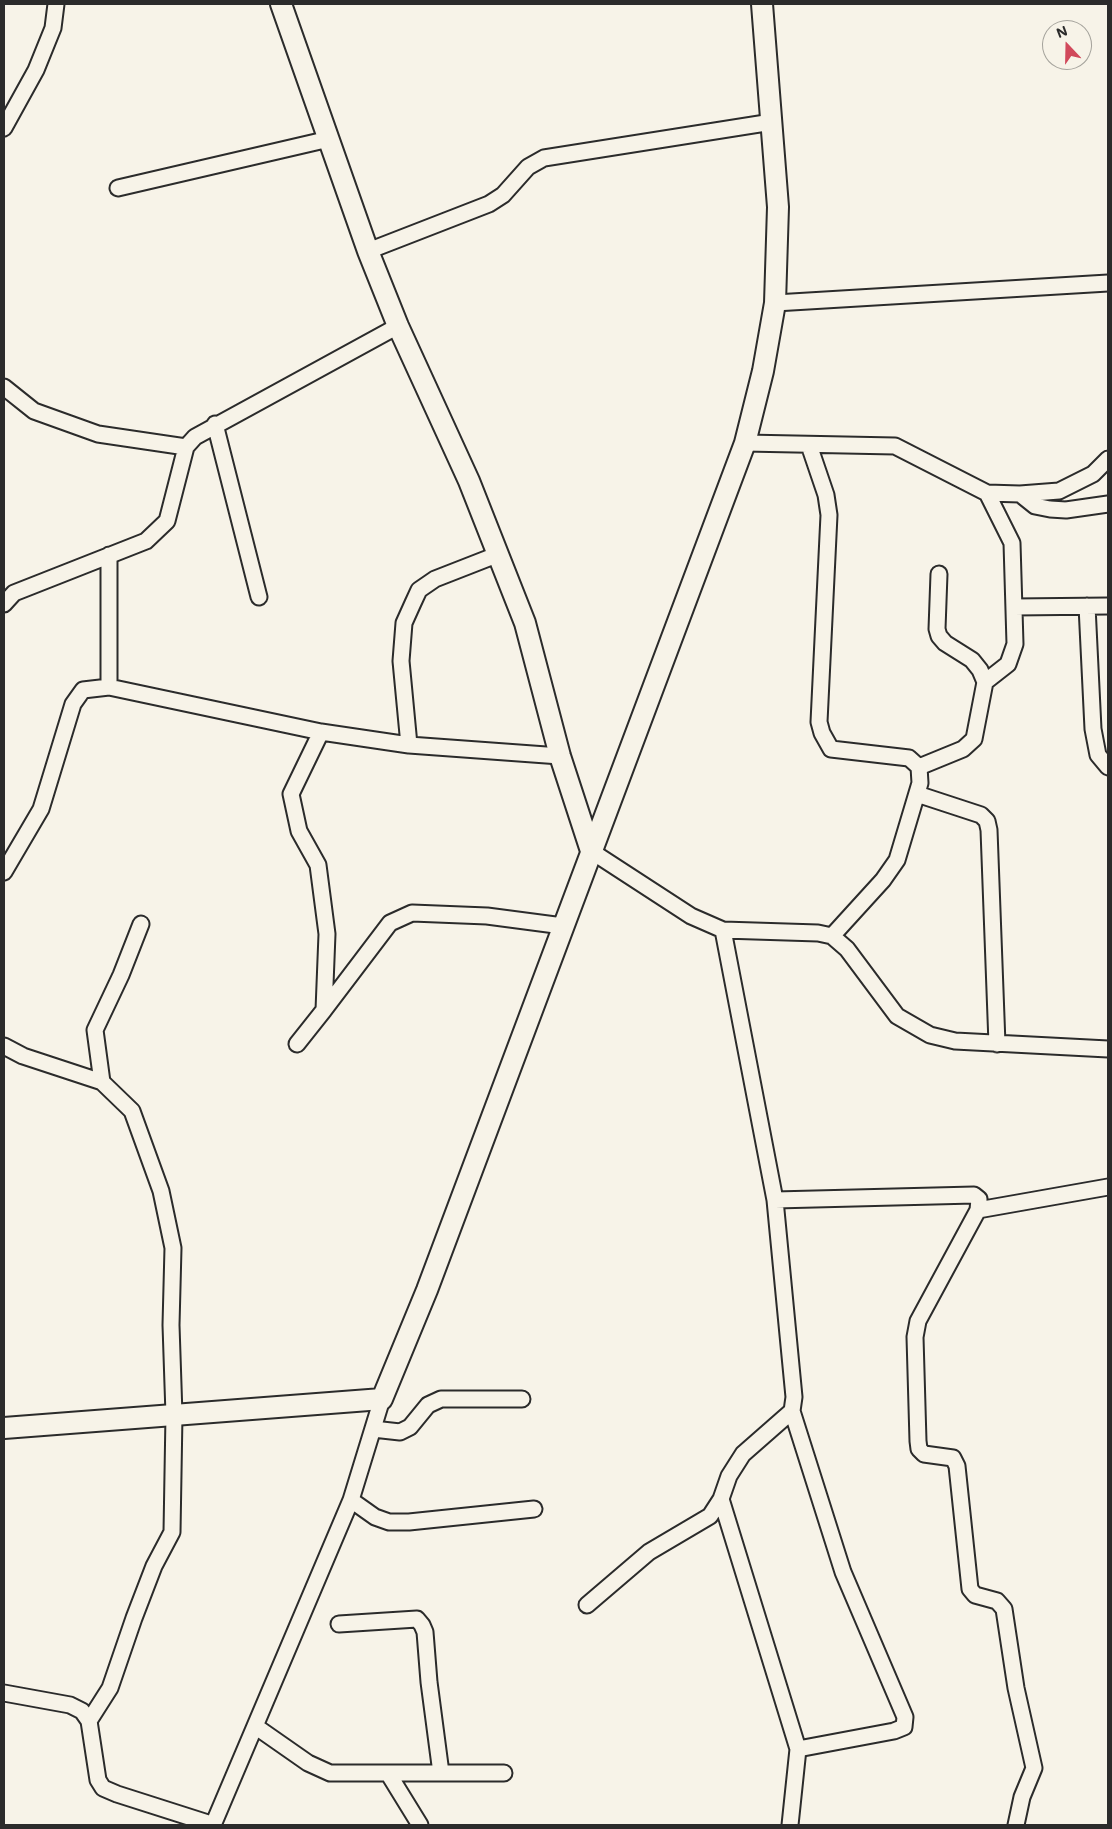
<!DOCTYPE html>
<html>
<head>
<meta charset="utf-8">
<style>
  body { margin:0 }
  #map { position:relative; width:1112px; height:1829px; overflow:hidden; background:#f7f3e8; font-family:Mali,sans-serif }
  canvas { display:block }
  .frame { position:absolute; inset:0; border:5px solid #2b2b2b; pointer-events:none }
  .north { position:absolute; left:1042px; top:20px; width:50px; height:50px; box-sizing:border-box; background:#f7f3e8; border:1px solid #a5a39c; border-radius:50%; rotate:339deg; font-size:14px; font-weight:700; line-height:20px; text-align:center; color:#2b2b2b }
  .north::after { content:''; display:block; margin:auto; width:18px; height:22px; background:#d1495b; clip-path:polygon(50% 0,100% 100%,50% 72%,0 100%) }
</style>
</head>
<body>
<div id="map">
<canvas width="1112" height="1829"></canvas>
<div class="frame"></div>
<div class="north">N</div>
</div>
<script>
const ctx = document.querySelector('canvas').getContext('2d');
ctx.lineJoin = 'round';
function shape(rows) {
  const path = new Path2D();
  for (const r of rows) {
    path.moveTo(r[0], r[1]);
    for (let i = 2; i < r.length; i += 2) path.lineTo(r[i], r[i + 1]);
  }
  return path;
}
function stroke(path, color, width, dash) {
  ctx.strokeStyle = color;
  ctx.lineWidth = width;
  ctx.lineCap = dash ? 'butt' : 'round';
  ctx.setLineDash(dash || []);
  ctx.stroke(path);
}
const street = shape([
  [4,128,36,70,53,28,56,4],
  [118,188,329,139],
  [368,251,489,204,503,195,528,167,544,158,772,122],
  [775,303,1108,283],
  [4,387,34,411,98,434,186,447],
  [215,424,259,597],
  [745,443,895,446,987,493,1020,494,1059,491,1093,474,1108,459],
  [809,445,826,495,829,515,819,722,822,733,831,749,909,758,919,767,920,783,897,860,883,880,832,936],
  [1020,494,1035,506,1050,509,1066,510,1108,504],
  [4,604,14,593,146,541,167,521,186,447,195,437,398,326],
  [1087,606,1093,729,1098,755,1108,767],
  [1014,607,1108,606],
  [985,682,1008,664,1015,644,1012,543,987,493],
  [109,687,109,555],
  [409,745,401,661,404,623,413,603,419,590,435,579,499,554],
  [919,767,963,749,974,739,985,682,980,670,972,660,945,643,939,636,937,629,939,574],
  [917,794,981,815,987,821,989,830,997,1044],
  [591,851,691,916,723,930,818,933,832,936,847,949,897,1016,930,1035,955,1041,1108,1049],
  [4,872,41,809,73,704,83,690,109,687,321,732,409,745,560,756],
  [723,930,775,1200,794,1397,792,1411,843,1572,905,1717,904,1727,894,1731,798,1749],
  [324,1010,390,923,412,913,487,916,563,926],
  [297,1044,324,1010,327,934,318,865,299,831,291,794,321,732],
  [4,1046,23,1056,102,1082],
  [775,1200,974,1195,979,1199,978,1210,918,1321,915,1337,918,1441,919,1449,924,1454,953,1458,957,1466,970,1589,975,1595,997,1601,1004,1609,1016,1688,1034,1768,1022,1797,1016,1825],
  [978,1210,1108,1187],
  [373,1429,400,1432,410,1427,428,1405,441,1399,522,1399],
  [721,1499,798,1749,790,1825],
  [351,1500,375,1517,389,1522,409,1522,534,1509],
  [587,1605,649,1552,710,1516,721,1499,729,1476,743,1454,792,1411],
  [339,1624,417,1619,422,1625,425,1632,429,1682,441,1773],
  [4,1693,70,1705,82,1711,89,1721,98,1780,103,1788,117,1794,214,1825],
  [89,1721,110,1688,134,1618,154,1566,172,1532,174,1415,171,1325,173,1248,161,1191,132,1111,102,1082,95,1030,121,975,141,924],
  [255,1726,308,1763,330,1773,504,1773],
  [388,1773,420,1825],
  [213,1825,351,1500,382,1399]
]);
const secondary = shape([
  [281,4,368,251,398,326,469,481,525,623,560,756,591,851],
  [4,1428,382,1399,427,1290,745,443,763,371,775,303,778,207,762,4]
]);
stroke(street, '#2b2b2b', 19);
stroke(secondary, '#2b2b2b', 24);
stroke(street, '#f7f3e8', 15);
stroke(secondary, '#f7f3e8', 20);
</script>
</body>
</html>
